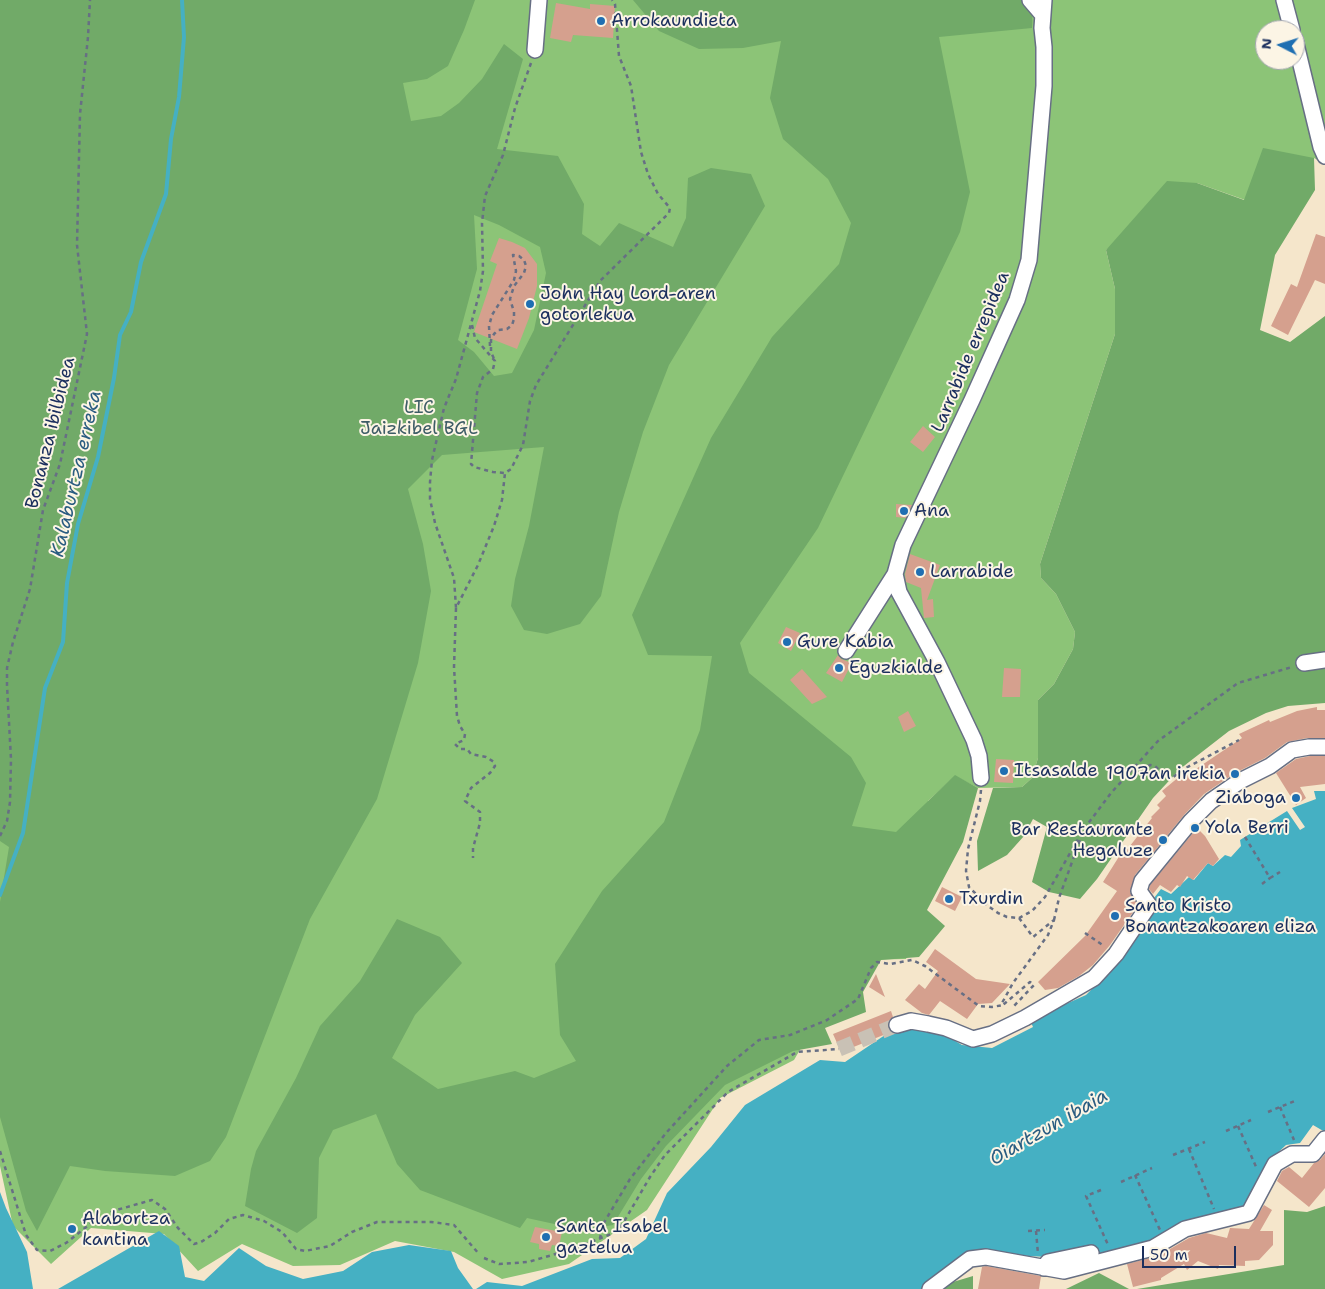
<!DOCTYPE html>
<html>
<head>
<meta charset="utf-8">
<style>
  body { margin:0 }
  #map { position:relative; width:1325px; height:1289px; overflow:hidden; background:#f5e6cb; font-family:"Shantell Sans",sans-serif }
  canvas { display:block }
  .north { position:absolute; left:1255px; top:20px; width:50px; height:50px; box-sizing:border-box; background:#fcf5e5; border:1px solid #a2a6af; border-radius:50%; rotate:275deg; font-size:14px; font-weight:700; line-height:20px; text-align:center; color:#1b2f5e }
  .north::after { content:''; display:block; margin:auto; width:18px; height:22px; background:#1f6fb2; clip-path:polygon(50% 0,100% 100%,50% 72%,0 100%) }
  .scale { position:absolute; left:1142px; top:1246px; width:94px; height:22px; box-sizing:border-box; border:2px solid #1b2f5e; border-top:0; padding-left:6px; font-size:15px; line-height:18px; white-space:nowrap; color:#1b2f5e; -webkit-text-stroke:4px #fcf5e5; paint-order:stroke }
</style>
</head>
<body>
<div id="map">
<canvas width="1325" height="1289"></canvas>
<div class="north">N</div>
<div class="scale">50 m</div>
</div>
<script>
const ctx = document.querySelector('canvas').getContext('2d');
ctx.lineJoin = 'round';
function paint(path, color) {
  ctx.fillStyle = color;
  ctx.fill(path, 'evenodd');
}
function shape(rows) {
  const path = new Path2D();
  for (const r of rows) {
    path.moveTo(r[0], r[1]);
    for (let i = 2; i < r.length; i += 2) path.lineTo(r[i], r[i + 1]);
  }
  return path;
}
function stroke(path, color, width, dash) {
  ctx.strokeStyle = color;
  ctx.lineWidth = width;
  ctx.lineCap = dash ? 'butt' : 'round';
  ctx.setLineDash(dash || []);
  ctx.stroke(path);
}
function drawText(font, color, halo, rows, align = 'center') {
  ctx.font = font + ' "Shantell Sans",sans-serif';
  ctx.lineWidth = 4;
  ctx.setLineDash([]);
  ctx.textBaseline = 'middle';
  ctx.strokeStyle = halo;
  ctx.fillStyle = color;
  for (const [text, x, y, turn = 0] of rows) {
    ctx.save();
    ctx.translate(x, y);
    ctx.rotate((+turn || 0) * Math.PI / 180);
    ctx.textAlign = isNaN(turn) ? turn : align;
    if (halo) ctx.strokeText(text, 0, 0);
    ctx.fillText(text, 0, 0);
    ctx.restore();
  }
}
paint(shape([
  [0,0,1325,0,1325,164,1314,158,1245,200,1197,183,1106,250,1115,289,1115,334,1040,564,1041,578,1056,594,1075,632,1073,649,1054,684,1038,700,1038,758,1032,778,1022,787,978,788,955,776,928,801,929,808,959,832,906,959,856,960,816,1022,794,1060,720,1098,647,1210,569,1264,502,1279,454,1252,395,1241,340,1265,293,1266,242,1244,198,1271,164,1234,91,1228,51,1264,13,1226,0,1166],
  [1265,30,1295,30,1295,60,1265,60]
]), '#8cc477');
paint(shape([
  [0,0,475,0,464,30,448,66,427,79,403,83,411,121,441,116,459,103,482,79,504,44,523,59,497,149,558,156,584,204,582,234,600,246,619,223,673,247,686,218,688,178,711,168,751,174,765,206,669,365,643,432,619,512,601,596,580,624,547,634,524,630,511,606,515,579,529,526,544,447,442,455,408,489,423,544,431,591,418,663,377,799,310,919,226,1137,210,1161,175,1176,105,1171,70,1166,37,1231,26,1211,0,1117,0,902,9,847,0,841],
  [474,215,499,225,540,247,546,273,534,330,512,373,494,376,474,352,458,340,477,269],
  [633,0,1033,0,1032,28,939,37,970,192,960,232,818,528,740,643,749,673,851,757,866,783,852,826,896,832,955,775,978,788,963,842,927,910,945,926,919,957,881,960,863,992,866,1012,825,1028,832,1044,793,1051,725,1085,666,1146,641,1179,613,1225,582,1230,527,1218,520,1228,420,1190,397,1164,376,1114,333,1130,319,1158,317,1218,297,1233,245,1206,251,1169,256,1151,296,1078,320,1026,360,981,397,919,440,937,462,963,415,1015,392,1058,438,1089,515,1071,534,1078,576,1061,560,1035,555,964,602,891,664,822,700,730,712,656,648,655,632,615,711,438,772,337,839,264,851,223,828,179,783,139,770,98,781,41,743,48,699,49,659,31],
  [1263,148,1314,158,1315,190,1275,255,1260,330,1290,342,1325,316,1325,703,1288,706,1266,713,1229,731,1180,769,1153,798,1097,879,1080,899,1049,892,1032,882,1047,827,1033,819,1024,836,1007,855,978,871,977,841,993,788,1022,787,1032,778,1038,758,1038,700,1054,684,1073,649,1075,632,1056,594,1041,578,1040,564,1115,334,1115,289,1106,250,1167,181,1197,183,1244,200],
  [1325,1206,1325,1289,1137,1289,1284,1265,1284,1210,1307,1212],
  [1099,1273,1129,1289,1066,1289],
  [973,1276,973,1289,938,1289,943,1285]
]), '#71aa68');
paint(shape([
  [1314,791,1325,791,1325,1132,1313,1125,1300,1143,1286,1145,1269,1161,1245,1208,1150,1243,1099,1256,1048,1257,1010,1255,995,1250,964,1256,925,1289,476,1289,487,1282,522,1286,592,1259,620,1258,646,1239,667,1193,711,1147,745,1105,820,1060,845,1062,885,1035,902,1027,940,1032,962,1045,992,1048,1033,1027,1030,1020,1086,995,1116,965,1157,905,1151,902,1161,889,1171,894,1189,877,1194,880,1208,863,1213,866,1225,855,1231,857,1241,846,1240,840,1287,811,1300,830,1305,827,1292,808,1316,799],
  [0,1192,6,1208,27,1252,33,1289,0,1289],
  [159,1231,179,1246,185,1277,204,1281,239,1248,266,1266,303,1279,343,1271,372,1252,409,1245,451,1251,458,1268,473,1289,58,1289]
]), '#45b0c3');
stroke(shape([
  [0,895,23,833,45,688,63,642,67,583,78,524,98,457,114,378,120,335,131,312,141,262,166,194,171,139,179,97,184,37,182,0]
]), '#45b0c3', 4);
paint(shape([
  [556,3,590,9,590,4,615,6,613,38,573,35,571,42,550,38],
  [1316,234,1325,237,1325,284,1315,280,1288,335,1271,326,1291,284,1297,287],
  [499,238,512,242,525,248,537,264,537,286,529,318,517,349,474,332,497,264,490,261],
  [923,426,935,437,923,452,910,442],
  [896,504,912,505,906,518,896,517],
  [910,554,940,565,927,600,933,599,934,617,924,618,921,588,906,582,905,574],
  [786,627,800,633,791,651,778,643],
  [838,655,841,659,852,663,842,682,826,673],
  [1004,668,1021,669,1020,697,1002,697],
  [802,669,827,697,812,704,790,680],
  [1317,707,1317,710,1325,710,1325,738,1307,738,1287,742,1265,758,1235,773,1204,794,1184,815,1135,875,1130,892,1138,905,1110,945,1093,965,1079,976,1058,988,1045,990,1038,982,1085,936,1117,891,1103,882,1120,855,1122,856,1152,818,1151,817,1160,808,1157,805,1166,796,1162,791,1180,776,1181,777,1189,771,1190,773,1242,738,1239,734,1269,720,1270,722,1297,711],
  [908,711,916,726,904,732,898,717],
  [1310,756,1325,756,1325,784,1300,787,1306,798,1296,805,1276,773,1296,759],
  [996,759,1014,760,1013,783,994,782],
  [1197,828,1205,836,1219,859,1213,866,1208,863,1193,880,1187,876,1180,887,1177,885,1171,892,1160,885,1153,894,1149,889,1150,885],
  [942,887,962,897,955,911,935,901],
  [935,949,976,979,1010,984,992,1003,978,1004,967,1019,940,1001,929,1015,922,1013,905,1000,919,984,925,989,938,971,926,962],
  [876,974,885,997,869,987],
  [891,1011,893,1017,888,1023,891,1032,841,1052,833,1034],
  [1325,1154,1325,1188,1309,1207,1277,1181,1282,1171,1289,1167,1302,1178,1314,1163,1320,1160],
  [1264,1205,1272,1210,1260,1231,1273,1231,1273,1245,1259,1260,1245,1261,1245,1266,1219,1265,1218,1269,1198,1261,1187,1270,1184,1264,1161,1278,1161,1280,1133,1287,1127,1264,1158,1256,1189,1238,1206,1233,1227,1238,1230,1228,1249,1229],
  [535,1227,562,1232,559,1246,552,1245,550,1251,539,1249,539,1244,530,1242],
  [986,1266,1041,1276,1039,1289,978,1289,982,1267]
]), '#d5a08e');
stroke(shape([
  [839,1049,897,1025]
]), '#c9c1b5', 15, [15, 8]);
const minor = shape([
  [1030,0,1042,14],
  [1284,0,1292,30],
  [1295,40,1321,147,1325,156],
  [535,50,539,0],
  [895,574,899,592,937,662,974,740,979,756,981,778],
  [846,651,895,574,903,545,972,400,1017,300,1029,260,1044,86,1044,47,1042,28,1044,0],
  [1304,663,1325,660],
  [897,1025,911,1021,928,1024,946,1028,973,1039,992,1034,1025,1018,1094,978,1116,954,1149,905,1139,891,1142,881,1191,821,1211,801,1240,781,1270,766,1292,750,1309,747,1325,747],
  [1044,1268,1048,1262,1091,1253],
  [930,1289,970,1259,986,1257,1064,1271,1153,1248,1185,1229,1249,1213,1275,1164,1292,1154,1313,1154,1325,1139]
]);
stroke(minor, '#676f84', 18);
stroke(shape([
  [531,63,515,108,503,155,485,196,482,223,483,271,480,291,456,379,444,408,432,460,430,482,430,499,435,523,454,578,456,608,478,565,494,526,502,500,505,473,511,469,523,445,530,401,536,385,600,281,669,213,670,208,658,194,648,174,641,152,631,86,619,56,615,4,612,0],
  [472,325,475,338,495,361,493,369,483,377,477,393,471,464,474,467,493,472,505,473],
  [490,346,489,326,492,315,514,280,516,271,513,255,519,256,524,260,526,266,524,273,514,286,510,299,514,312,514,319,512,325,507,329,498,330,494,334,491,340,491,352,495,361],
  [456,608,454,667,457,716,460,726,465,734,464,740,455,744,460,749,467,749,471,754,486,757,494,762,495,766,490,773,471,788,465,801,480,812,480,823,473,848,473,858],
  [1127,778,1150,765,1155,766,1167,778,1171,779,1182,770,1239,740],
  [981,790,980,801,968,849,966,871,969,887,988,906,998,913,1007,917,1019,918,1033,937,1054,920,1048,935,1013,983,1002,1003,1003,1005,1030,982,1034,985,1012,1008],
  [0,836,7,821,10,802,11,759,7,685,7,668,13,642,30,589,43,510,60,464,87,334,77,245,80,114,88,37,90,0],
  [1245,837,1270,878,1280,872],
  [1262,884,1270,878],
  [1019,918,1032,911,1045,897,1081,834],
  [1054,920,1059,898,1084,829,1111,793,1158,741,1238,683,1292,667],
  [1085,933,1104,946],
  [1280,1107,1294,1140],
  [1268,1112,1297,1100],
  [1238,1126,1257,1169],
  [1226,1131,1251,1120],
  [1189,1149,1214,1209],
  [0,1151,26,1235,37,1250,50,1251,66,1243,90,1224,113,1211,152,1200,165,1209,178,1228,194,1244,201,1242,215,1233,229,1219,243,1215,264,1221,282,1232,296,1249,305,1251,330,1246,352,1232,377,1222,431,1222,454,1225,479,1254],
  [1173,1155,1205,1142],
  [1135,1175,1160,1230],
  [1121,1182,1152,1168],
  [1101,1190,1086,1196,1109,1247],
  [1028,1231,1045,1230],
  [1036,1231,1038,1254],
  [600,1239,602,1226,630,1179,666,1133,727,1066,759,1040,790,1035,827,1020,858,999,871,968,877,962,890,964,912,960,925,966,979,1006,992,1007,1003,1005],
  [484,1258,499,1264,528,1262,573,1249,611,1234,622,1225,650,1177,665,1155,728,1092,797,1052,839,1049]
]), '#676f84', 2.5, [4, 4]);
stroke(minor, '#fff', 15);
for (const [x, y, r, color] of [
  [601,21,5,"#1f6fb2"],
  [530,304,5,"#1f6fb2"],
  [904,511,5,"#1f6fb2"],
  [920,572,5,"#1f6fb2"],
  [787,642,5,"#1f6fb2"],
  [839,668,5,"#1f6fb2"],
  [1004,771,5,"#1f6fb2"],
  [1235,774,5,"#1f6fb2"],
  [1296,798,5,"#1f6fb2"],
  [1195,828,5,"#1f6fb2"],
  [1163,840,5,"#1f6fb2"],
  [949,899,5,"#1f6fb2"],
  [1115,916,5,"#1f6fb2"],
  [72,1229,5,"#1f6fb2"],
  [546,1237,5,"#1f6fb2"]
]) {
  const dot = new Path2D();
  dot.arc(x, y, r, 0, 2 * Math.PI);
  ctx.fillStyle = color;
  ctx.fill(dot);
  stroke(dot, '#fcf5e5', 2);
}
drawText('18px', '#1b2f5e', '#fcf5e5', [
  ["Arrokaundieta",611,21],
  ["John Hay Lord-aren",540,294],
  ["gotorlekua",540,315],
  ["Ana",914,511],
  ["Larrabide",930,572],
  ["Gure Kabia",797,642],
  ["Eguzkialde",849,668],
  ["Itsasalde",1014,771],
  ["1907an irekia",1225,774,"right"],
  ["Ziaboga",1286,798,"right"],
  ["Yola Berri",1205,828],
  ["Bar Restaurante",1153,830,"right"],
  ["Hegaluze",1153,851,"right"],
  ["Txurdin",959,899],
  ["Santo Kristo",1125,906],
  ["Bonantzakoaren eliza",1125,927],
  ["Alabortza",82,1219],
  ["kantina",82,1240],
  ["Santa Isabel",556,1227],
  ["gaztelua",556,1248]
], 'left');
drawText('18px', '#1b2f5e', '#fcf5e5', [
  ["Larrabide errepidea",971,352,-67],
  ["Bonanza ibilbidea",51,433,-76]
]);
drawText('18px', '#3d5c66', '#fcf5e5', [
  ["LIC",419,408],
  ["Jaizkibel BGL",419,429]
]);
drawText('italic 19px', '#2a5c81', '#fcf5e5', [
  ["Kalaburtza erreka",77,474,-77],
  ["Oiartzun ibaia",1049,1128,-30]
]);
</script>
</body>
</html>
